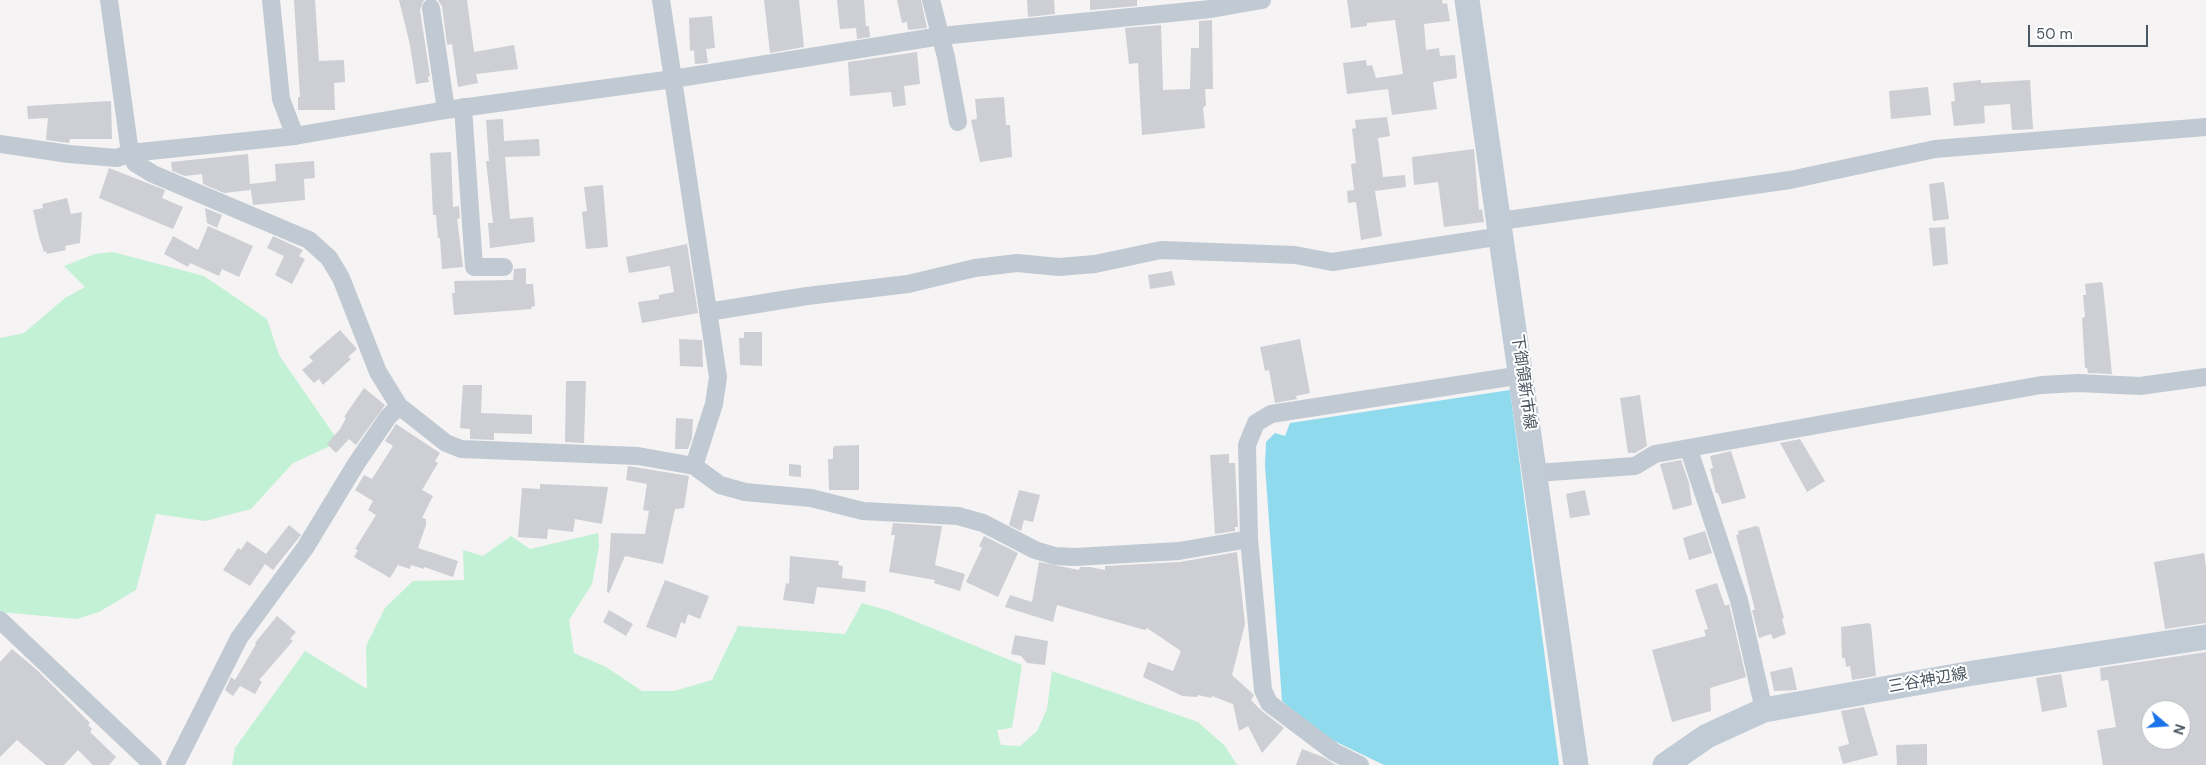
<!DOCTYPE html>
<html>
<head>
<meta charset="utf-8">
<style>
  body { margin:0 }
  #map { position:relative; width:2206px; height:765px; overflow:hidden; background:#f5f3f3; font-family:"DM Sans",sans-serif }
  canvas { display:block }
  .north { position:absolute; left:2141px; top:700px; width:50px; height:50px; box-sizing:border-box; background:#fff; border:1px solid #b7bbc0; border-radius:50%; rotate:108deg; font-size:14px; font-weight:700; line-height:20px; text-align:center; color:#4a5661 }
  .north::after { content:''; display:block; margin:auto; width:18px; height:22px; background:#1a73e8; clip-path:polygon(50% 0,100% 100%,50% 72%,0 100%) }
  .scale { position:absolute; left:2028px; top:25px; width:120px; height:22px; box-sizing:border-box; border:2px solid #4a5661; border-top:0; padding-left:6px; font-size:15px; line-height:18px; white-space:nowrap; color:#4a5661; -webkit-text-stroke:4px #fff; paint-order:stroke }
</style>
</head>
<body>
<div id="map">
<canvas width="2206" height="765"></canvas>
<div class="north">N</div>
<div class="scale">50 m</div>
</div>
<script>
const ctx = document.querySelector('canvas').getContext('2d');
ctx.lineJoin = 'round';
function paint(path, color) {
  ctx.fillStyle = color;
  ctx.fill(path, 'evenodd');
}
function shape(rows) {
  const path = new Path2D();
  for (const r of rows) {
    path.moveTo(r[0], r[1]);
    for (let i = 2; i < r.length; i += 2) path.lineTo(r[i], r[i + 1]);
  }
  return path;
}
function stroke(path, color, width, dash) {
  ctx.strokeStyle = color;
  ctx.lineWidth = width;
  ctx.lineCap = dash ? 'butt' : 'round';
  ctx.setLineDash(dash || []);
  ctx.stroke(path);
}
function drawText(font, color, halo, rows, align = 'center') {
  ctx.font = font + ' "DM Sans","Noto Sans JP",sans-serif';
  ctx.lineWidth = 4;
  ctx.setLineDash([]);
  ctx.textBaseline = 'middle';
  ctx.strokeStyle = halo;
  ctx.fillStyle = color;
  for (const [text, x, y, turn = 0] of rows) {
    ctx.save();
    ctx.translate(x, y);
    ctx.rotate((+turn || 0) * Math.PI / 180);
    ctx.textAlign = isNaN(turn) ? turn : align;
    if (halo) ctx.strokeText(text, 0, 0);
    ctx.fillText(text, 0, 0);
    ctx.restore();
  }
}
paint(shape([
  [113,252,204,276,267,319,279,355,339,442,293,463,251,509,205,521,156,514,136,590,99,612,77,619,0,612,0,338,24,333,65,298,85,287,64,266,95,254],
  [598,533,599,546,592,584,569,620,574,653,606,667,642,691,674,691,712,680,738,626,845,634,862,603,890,611,1022,665,1012,728,997,730,1001,745,1020,746,1037,731,1047,709,1052,671,1198,722,1225,746,1237,765,232,765,235,748,305,651,367,689,366,646,385,608,413,581,464,580,463,550,483,556,511,536,530,549]
]), '#c3f1d5');
paint(shape([
  [1510,390,1559,765,1384,765,1324,736,1282,701,1265,465,1266,442,1275,433,1285,436,1290,423]
]), '#90daee');
paint(shape([
  [294,0,315,0,319,61,344,60,345,82,334,83,335,110,298,110,298,97,300,97],
  [399,0,424,0,420,10,430,76,428,77,429,82,416,84,410,45],
  [438,0,467,0,474,52,514,45,518,69,476,74,478,83,458,87,452,44,447,45,442,6],
  [764,0,799,0,804,47,770,53],
  [837,0,864,0,866,26,869,26,870,37,857,39,856,28,840,29],
  [897,0,921,0,927,28,908,30,907,22,902,23],
  [1027,0,1054,0,1055,14,1028,17],
  [1090,0,1137,0,1137,6,1090,10],
  [1347,0,1442,0,1443,4,1447,3,1450,21,1424,24,1426,50,1439,48,1440,56,1455,55,1457,78,1433,82,1437,109,1392,115,1388,89,1347,94,1343,63,1366,60,1367,66,1372,65,1376,78,1403,74,1395,20,1367,23,1367,26,1351,28],
  [712,16,715,48,706,49,708,63,695,64,694,50,690,51,689,18],
  [1212,20,1213,89,1205,89,1206,105,1203,108,1205,128,1142,135,1138,63,1129,64,1125,28,1161,25,1163,90,1190,89,1191,48,1199,48,1199,21],
  [917,52,920,84,904,86,906,105,893,107,891,92,850,96,848,62],
  [1981,80,1981,83,2030,80,2033,129,2012,130,2010,104,1984,106,1985,123,1954,126,1951,102,1955,101,1953,83],
  [1928,87,1931,115,1891,119,1889,91],
  [1004,97,1006,125,1010,125,1012,157,980,162,971,120,977,119,975,99],
  [111,101,112,139,70,139,69,143,46,140,48,118,28,119,27,106],
  [1387,117,1390,136,1378,138,1383,177,1405,175,1406,187,1375,191,1382,236,1361,240,1356,202,1348,203,1347,191,1354,190,1351,164,1356,163,1352,129,1356,128,1355,120],
  [503,119,504,141,539,139,540,156,505,157,510,219,533,217,535,242,490,248,488,223,493,223,486,161,489,161,486,120],
  [1474,149,1479,210,1482,209,1484,222,1444,227,1438,182,1414,185,1412,157],
  [451,152,453,207,459,206,460,218,457,219,463,267,442,269,440,238,438,238,436,215,433,215,430,153],
  [248,154,250,184,276,181,275,164,314,161,315,178,304,179,305,200,253,205,250,185,250,190,224,193,203,184,202,174,185,176,172,171,171,162],
  [109,168,165,190,162,198,183,207,173,229,99,198],
  [1944,182,1949,219,1933,221,1929,184],
  [603,185,608,247,586,249,582,212,587,211,584,187],
  [67,198,71,214,82,212,80,243,65,246,66,250,47,254,46,251,44,252,39,237,33,210,43,208,42,204],
  [205,208,222,215,217,228,207,223],
  [208,226,253,246,239,277,222,269,219,276,190,263,188,267,164,254,173,236,198,250],
  [1945,227,1948,264,1933,266,1929,228],
  [273,236,303,250,299,256,305,259,292,284,275,275,284,256,267,248],
  [687,244,698,313,642,323,638,302,659,299,659,295,674,292,670,266,629,273,626,257],
  [526,268,526,284,533,284,535,306,531,307,532,309,454,315,452,293,455,293,454,281,513,280,514,269],
  [1172,271,1175,285,1150,289,1148,275],
  [2102,282,2103,286,2112,374,2088,373,2087,368,2085,368,2082,318,2085,317,2083,295,2086,295,2085,284],
  [340,330,357,349,348,357,351,359,323,385,319,379,314,383,302,370,313,361,309,357],
  [744,332,762,332,762,366,740,365,739,338,744,338],
  [679,339,702,340,703,367,680,366],
  [1300,339,1310,393,1296,396,1297,399,1275,403,1269,370,1265,371,1260,347],
  [566,381,586,381,584,443,565,442],
  [463,385,482,385,481,413,532,415,532,434,494,433,494,440,470,439,470,429,460,428],
  [364,388,385,405,356,445,349,439,336,453,327,444,340,429,346,418,344,417],
  [1640,395,1647,446,1635,453,1628,453,1620,398],
  [676,418,693,419,692,438,688,449,675,449],
  [396,424,440,453,435,461,438,463,422,490,433,496,422,518,426,519,426,525,418,548,458,561,453,577,424,567,424,569,411,565,410,569,398,565,390,578,354,557,358,550,355,549,376,515,368,510,373,501,355,490,364,475,372,479,393,446,385,441],
  [1800,439,1825,481,1807,492,1780,443],
  [859,445,859,490,829,490,828,459,833,459,833,448,835,446],
  [1731,451,1746,498,1722,504,1718,493,1716,493,1710,469,1713,468,1710,456],
  [1229,454,1229,463,1235,463,1238,527,1235,527,1235,531,1215,534,1210,455],
  [1681,460,1689,483,1692,505,1673,510,1660,464],
  [789,464,801,465,801,477,789,476],
  [628,466,689,476,684,508,675,509,663,564,625,556,609,593,607,592,611,533,645,534,649,511,643,510,647,484,626,480],
  [540,484,608,487,602,524,575,519,573,532,548,529,547,539,518,537,522,488,540,489],
  [1019,490,1040,495,1033,522,1024,520,1021,531,1009,525],
  [1585,490,1590,515,1570,518,1566,494],
  [893,523,942,526,935,565,965,574,960,591,934,583,935,580,889,572,895,535,891,535],
  [289,525,301,535,273,570,265,564,250,586,223,570,238,548,241,550,247,541,266,554],
  [1756,526,1759,527,1784,618,1782,619,1786,634,1773,639,1771,634,1759,638,1752,610,1755,610,1736,535,1739,534,1738,531],
  [1705,531,1712,553,1689,560,1683,538],
  [984,536,1018,553,998,597,966,582,982,548,979,546],
  [1237,552,1245,624,1232,675,1254,695,1251,700,1262,711,1284,728,1262,753,1248,726,1239,731,1233,704,1212,696,1211,698,1198,695,1197,697,1182,696,1143,677,1148,662,1173,671,1181,651,1147,628,1145,630,1057,605,1053,622,1005,607,1010,595,1032,602,1039,562,1079,570,1080,567,1090,567,1105,570,1105,566,1180,562],
  [2204,553,2206,567,2206,623,2165,629,2154,562],
  [790,556,839,561,838,565,843,566,842,578,866,581,865,592,817,587,814,604,783,600,786,583,789,584],
  [665,580,709,596,700,619,688,614,685,624,681,622,676,638,646,627],
  [1717,583,1725,606,1729,604,1746,677,1710,688,1711,711,1672,722,1652,650,1706,636,1704,630,1708,629,1695,590],
  [609,610,633,624,626,636,603,622],
  [277,616,296,632,290,639,293,641,259,680,262,682,255,694,240,686,233,696,225,690,231,677,235,680,256,644,255,643],
  [1868,623,1871,625,1876,676,1852,680,1850,666,1846,667,1845,658,1842,658,1841,627],
  [1015,635,1048,641,1045,665,1027,663,1021,656,1011,654],
  [12,649,37,670,90,723,88,725,92,729,90,732,116,757,109,765,93,765,78,750,64,765,46,765,17,740,0,757,0,662],
  [2206,652,2206,765,2103,765,2097,730,2116,727,2108,680,2101,681,2100,668],
  [2151,710,2181,710,2181,740,2151,740],
  [1792,667,1797,690,1774,691,1770,672],
  [2061,674,2067,707,2042,712,2036,678],
  [1864,707,1878,755,1843,764,1838,747,1849,744,1841,711],
  [1927,744,1927,765,1897,765,1896,745],
  [1302,749,1323,757,1336,765,1296,765]
]), '#cdcfd5');
stroke(shape([
  [109,0,130,153,135,163,153,174,309,240,329,258,341,278,378,372,399,406,446,443,461,449,638,456,694,466,720,485,745,492,811,498,863,511,958,516,983,523,1035,550,1055,556,1075,557,1179,551,1249,539],
  [271,0,281,99,295,136],
  [661,0,718,377,714,404,694,466],
  [931,0,946,57,958,122],
  [431,8,446,110],
  [463,107,474,267,504,267],
  [0,144,69,154,117,158,130,153,295,136,446,110,673,79,941,36,1211,9,1262,0],
  [1500,221,1790,180,1935,149,2206,127],
  [708,312,807,296,908,284,975,268,1017,263,1059,267,1095,264,1161,250,1295,255,1332,262,1502,236],
  [1689,450,1739,600,1764,710],
  [1536,473,1635,466,1655,454,2041,385,2078,383,2140,386,2206,377],
  [0,620,153,765],
  [175,765,239,638,305,548,356,464,388,417,399,406],
  [1360,765,1334,752,1269,703,1263,690,1249,539,1247,445,1256,423,1271,414,1522,375]
]), '#c1cad2', 18);
stroke(shape([
  [1467,0,1576,765],
  [1665,765,1707,736,1764,710,1967,674,2206,637]
]), '#c1cbd6', 25);
drawText('16px', '#4a5661', '#fff', [
  ["下御領新市線",1523,382,82],
  ["三谷神辺線",1928,681,-10]
]);
</script>
</body>
</html>
